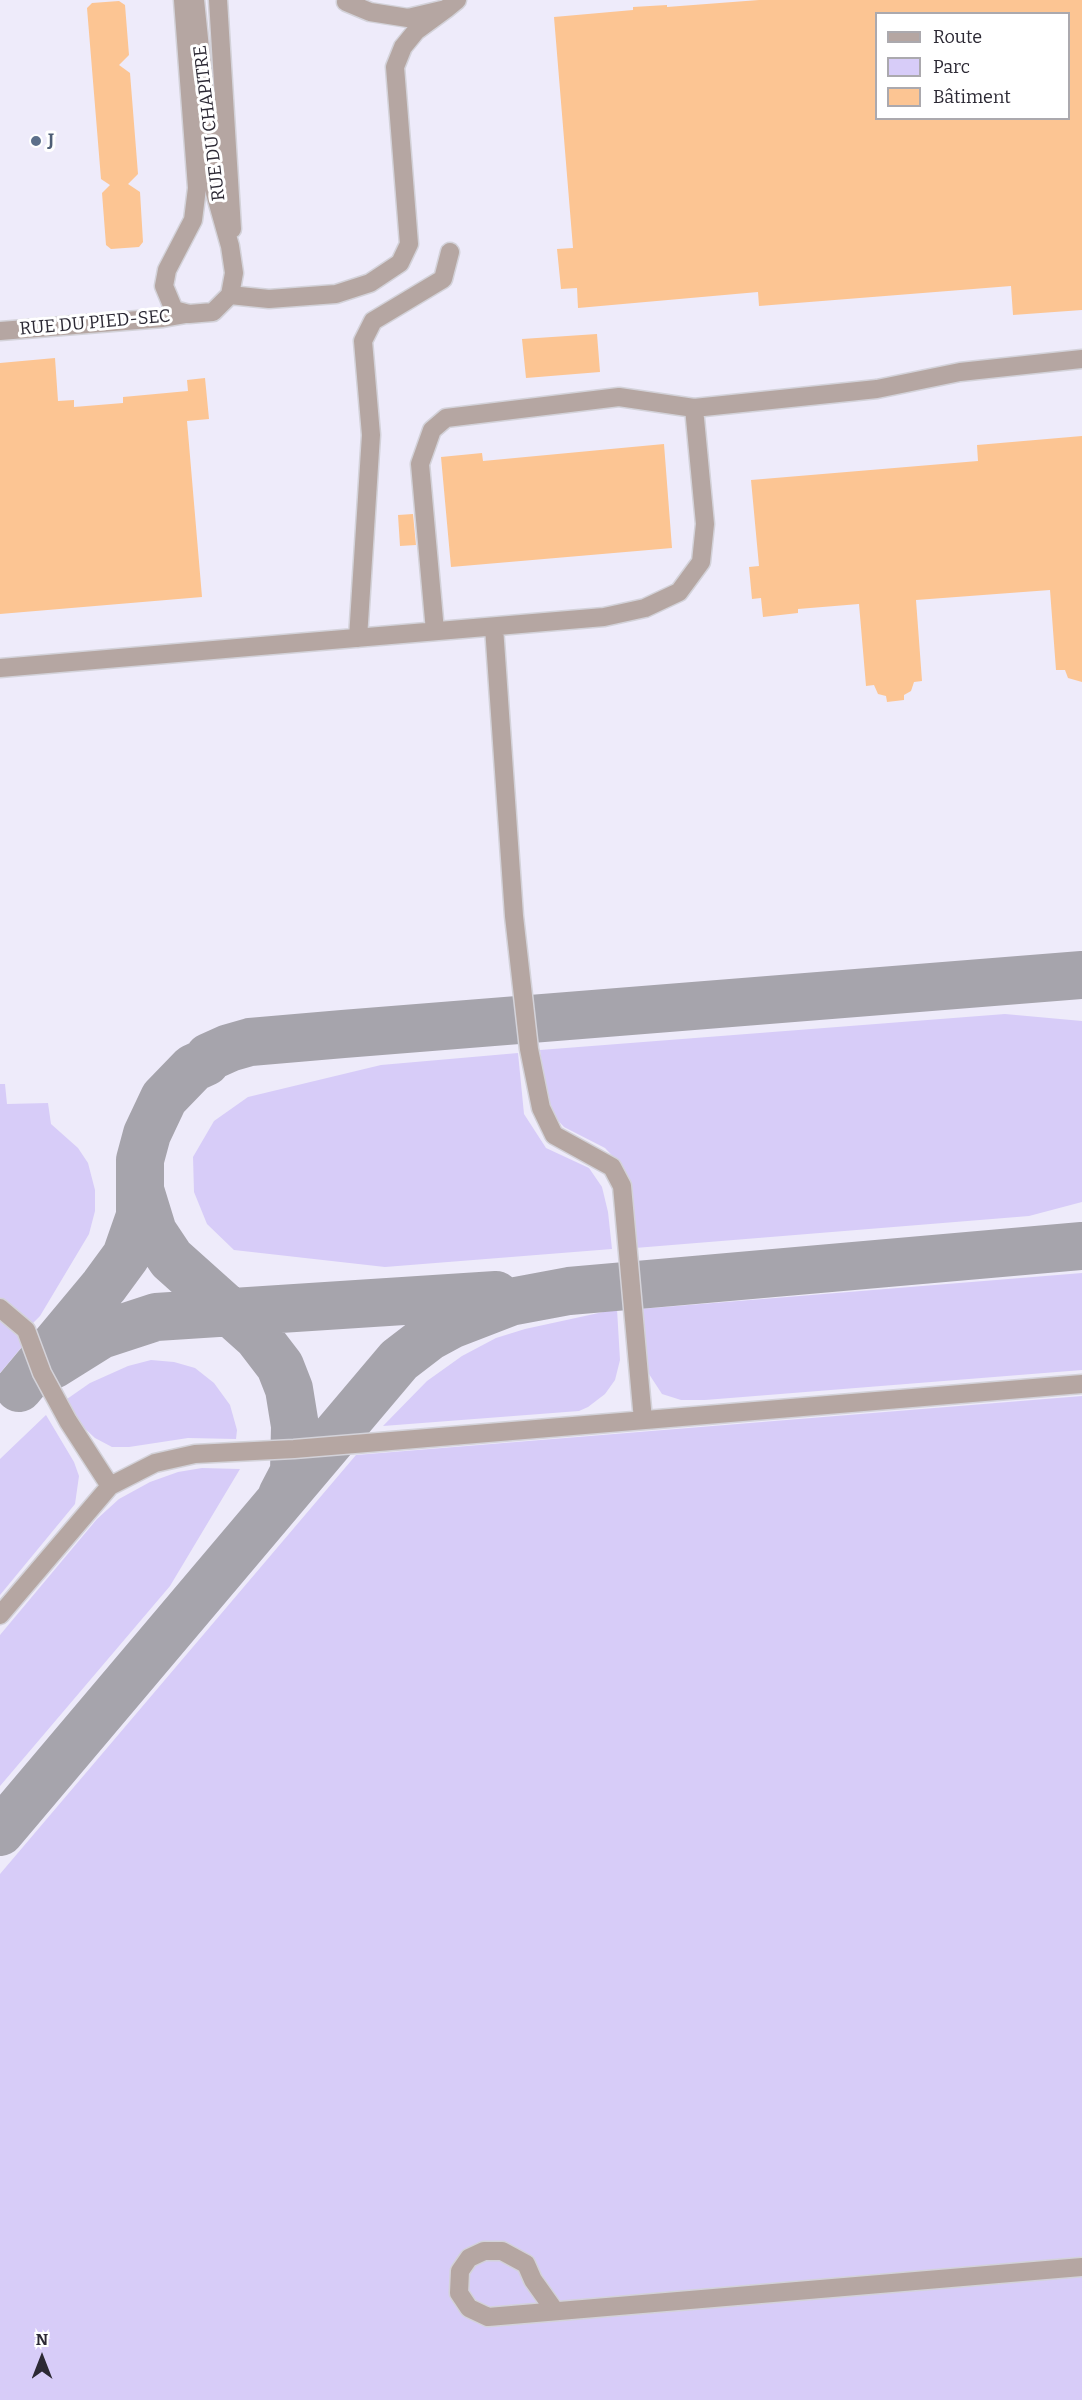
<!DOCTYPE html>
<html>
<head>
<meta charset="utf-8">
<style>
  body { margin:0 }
  #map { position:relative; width:1082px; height:2400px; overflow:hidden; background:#f8f7fd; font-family:Bitter,serif }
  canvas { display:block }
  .legend { position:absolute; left:875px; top:12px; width:195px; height:108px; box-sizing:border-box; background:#fff; border:2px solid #aba9ae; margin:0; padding:8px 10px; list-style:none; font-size:18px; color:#2c2934 }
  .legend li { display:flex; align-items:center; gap:12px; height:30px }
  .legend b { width:30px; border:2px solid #aba9ae }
  .north { position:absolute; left:12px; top:2328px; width:60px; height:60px; -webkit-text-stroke:4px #fff; paint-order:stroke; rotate:0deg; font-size:16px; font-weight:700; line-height:24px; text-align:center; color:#2c2934 }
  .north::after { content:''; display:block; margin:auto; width:21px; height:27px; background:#2c2934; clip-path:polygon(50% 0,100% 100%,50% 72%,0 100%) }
</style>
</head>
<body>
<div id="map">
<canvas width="1082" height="2400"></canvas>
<ul class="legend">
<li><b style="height:8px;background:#b5a6a2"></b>Route</li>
<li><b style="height:16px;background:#d7ccf8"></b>Parc</li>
<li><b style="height:16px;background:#fcc593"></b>Bâtiment</li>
</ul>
<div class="north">N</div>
</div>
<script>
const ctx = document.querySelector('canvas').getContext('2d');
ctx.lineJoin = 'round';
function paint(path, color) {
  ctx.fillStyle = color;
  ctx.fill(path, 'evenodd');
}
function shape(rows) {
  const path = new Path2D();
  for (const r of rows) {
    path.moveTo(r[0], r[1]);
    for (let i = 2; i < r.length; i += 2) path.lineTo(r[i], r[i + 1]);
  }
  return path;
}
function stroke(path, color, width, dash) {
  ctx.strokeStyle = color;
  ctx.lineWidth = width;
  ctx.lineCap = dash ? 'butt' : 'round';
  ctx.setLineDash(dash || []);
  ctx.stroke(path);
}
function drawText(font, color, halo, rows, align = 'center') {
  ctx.font = font + ' Bitter,serif';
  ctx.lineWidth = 6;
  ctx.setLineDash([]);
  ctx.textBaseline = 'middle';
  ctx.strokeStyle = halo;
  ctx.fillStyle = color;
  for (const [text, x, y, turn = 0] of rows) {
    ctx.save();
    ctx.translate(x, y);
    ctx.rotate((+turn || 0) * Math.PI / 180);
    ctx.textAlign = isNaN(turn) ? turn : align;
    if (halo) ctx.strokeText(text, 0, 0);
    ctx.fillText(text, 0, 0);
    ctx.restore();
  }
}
paint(shape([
  [0,0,1082,0,1082,2400,0,2400],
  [876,14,1068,14,1068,118,876,118]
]), '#eeebfa');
paint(shape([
  [1005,1014,1082,1021,1082,1202,1029,1216,635,1248,632,1192,624,1168,605,1148,564,1127,553,1115,546,1095,540,1050],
  [518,1053,524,1114,546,1148,589,1168,602,1187,608,1212,612,1249,385,1267,234,1250,207,1224,194,1192,193,1157,214,1121,248,1097,381,1065],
  [0,1084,5,1084,7,1104,48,1103,51,1124,78,1148,88,1163,95,1190,95,1211,89,1234,40,1316,26,1330,0,1308],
  [1082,1273,1082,1370,705,1400,681,1400,662,1394,649,1374,644,1355,640,1309],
  [617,1309,620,1360,615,1380,605,1394,588,1407,579,1411,383,1426,427,1381,462,1356,496,1338,525,1329],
  [0,1320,25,1343,0,1373],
  [151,1360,174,1362,195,1368,214,1383,230,1405,237,1430,236,1439,188,1438,129,1447,112,1447,95,1438,81,1425,67,1399,90,1383,128,1366],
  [1082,1396,1082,2400,0,2400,0,1874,356,1455],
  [46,1415,74,1462,79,1476,75,1504,0,1595,0,1459],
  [202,1468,240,1469,170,1586,0,1786,0,1635,97,1519,119,1499,150,1482,178,1472]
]), '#d7ccf8');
stroke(shape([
  [141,1193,153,1232,171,1259,257,1336,280,1366,289,1389,295,1426,294,1472,282,1495],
  [53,1365,101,1335,156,1317,496,1295],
  [19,1388,104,1286,126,1256,140,1216,140,1160,147,1134,164,1098,193,1068,206,1062,209,1057,229,1048,250,1042,343,1034,1082,975],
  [0,1832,399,1360,429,1337,453,1324,510,1302,569,1291,1082,1246]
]), '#a6a4ac', 48);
paint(shape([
  [759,0,1082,0,1082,310,1013,315,1011,286,759,306,758,292,578,308,577,288,561,289,557,249,573,248,554,17,633,10,633,7,667,5,667,7],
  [876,14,1068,14,1068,118,876,118],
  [119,1,125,5,129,55,119,65,130,73,138,174,128,184,140,192,143,242,139,247,111,249,106,245,102,193,110,185,101,179,87,8,92,3],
  [597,334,600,372,526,378,522,339],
  [55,358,58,401,74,400,74,407,123,403,123,397,188,391,187,380,205,378,209,419,187,421,202,597,0,614,0,363],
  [1082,436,1082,682,1068,678,1065,670,1056,670,1050,590,916,600,922,681,914,682,911,691,904,695,904,700,887,702,886,696,878,694,874,685,866,686,859,604,798,609,798,613,763,617,761,598,752,599,749,567,759,566,751,480,978,461,977,445],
  [664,444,672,548,451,567,441,457,482,453,483,461],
  [413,514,416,545,400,546,398,515]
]), '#fcc593');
const minor = shape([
  [183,0,197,188,193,220,167,270,164,286,174,310,189,314,213,312,230,295,234,273,230,246,215,193,195,0],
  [218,0,232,229],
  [346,2,370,12,408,18,446,9,457,0],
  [230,295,269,299,336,294,370,283,400,263,409,244,395,67,403,47,416,31,446,9],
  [0,331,163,318,186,314],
  [494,627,514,916,529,1049,541,1108,554,1135,612,1167,622,1186,643,1420],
  [435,631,420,464,432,430,446,418,619,397,694,408],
  [358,638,371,435,363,341,373,321,443,279,450,252],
  [0,668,604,617,645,608,679,592,701,562,705,524,694,408,877,389,960,372,1082,359],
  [0,1308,26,1330,42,1373,68,1421,110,1486],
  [0,1615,110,1486,155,1463,195,1454,294,1449,1082,1384],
  [555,2311,533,2280,526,2264,502,2251,484,2251,469,2258,460,2271,459,2293,469,2308,488,2317,1082,2267]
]);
stroke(minor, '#d3d2d9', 21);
stroke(minor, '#b5a6a2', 18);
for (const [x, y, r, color] of [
  [36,141,6,"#5c6f8a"]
]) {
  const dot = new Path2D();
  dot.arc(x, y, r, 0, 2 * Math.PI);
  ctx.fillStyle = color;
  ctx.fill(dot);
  stroke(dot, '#fff', 2);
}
drawText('18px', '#2c2934', '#fff', [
  ["RUE DU CHAPITRE",210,123,-97],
  ["RUE DU PIED-SEC",95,323,-5]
]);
drawText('bold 18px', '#4e5e75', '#fff', [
  ["J",48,141]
], 'left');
</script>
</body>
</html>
